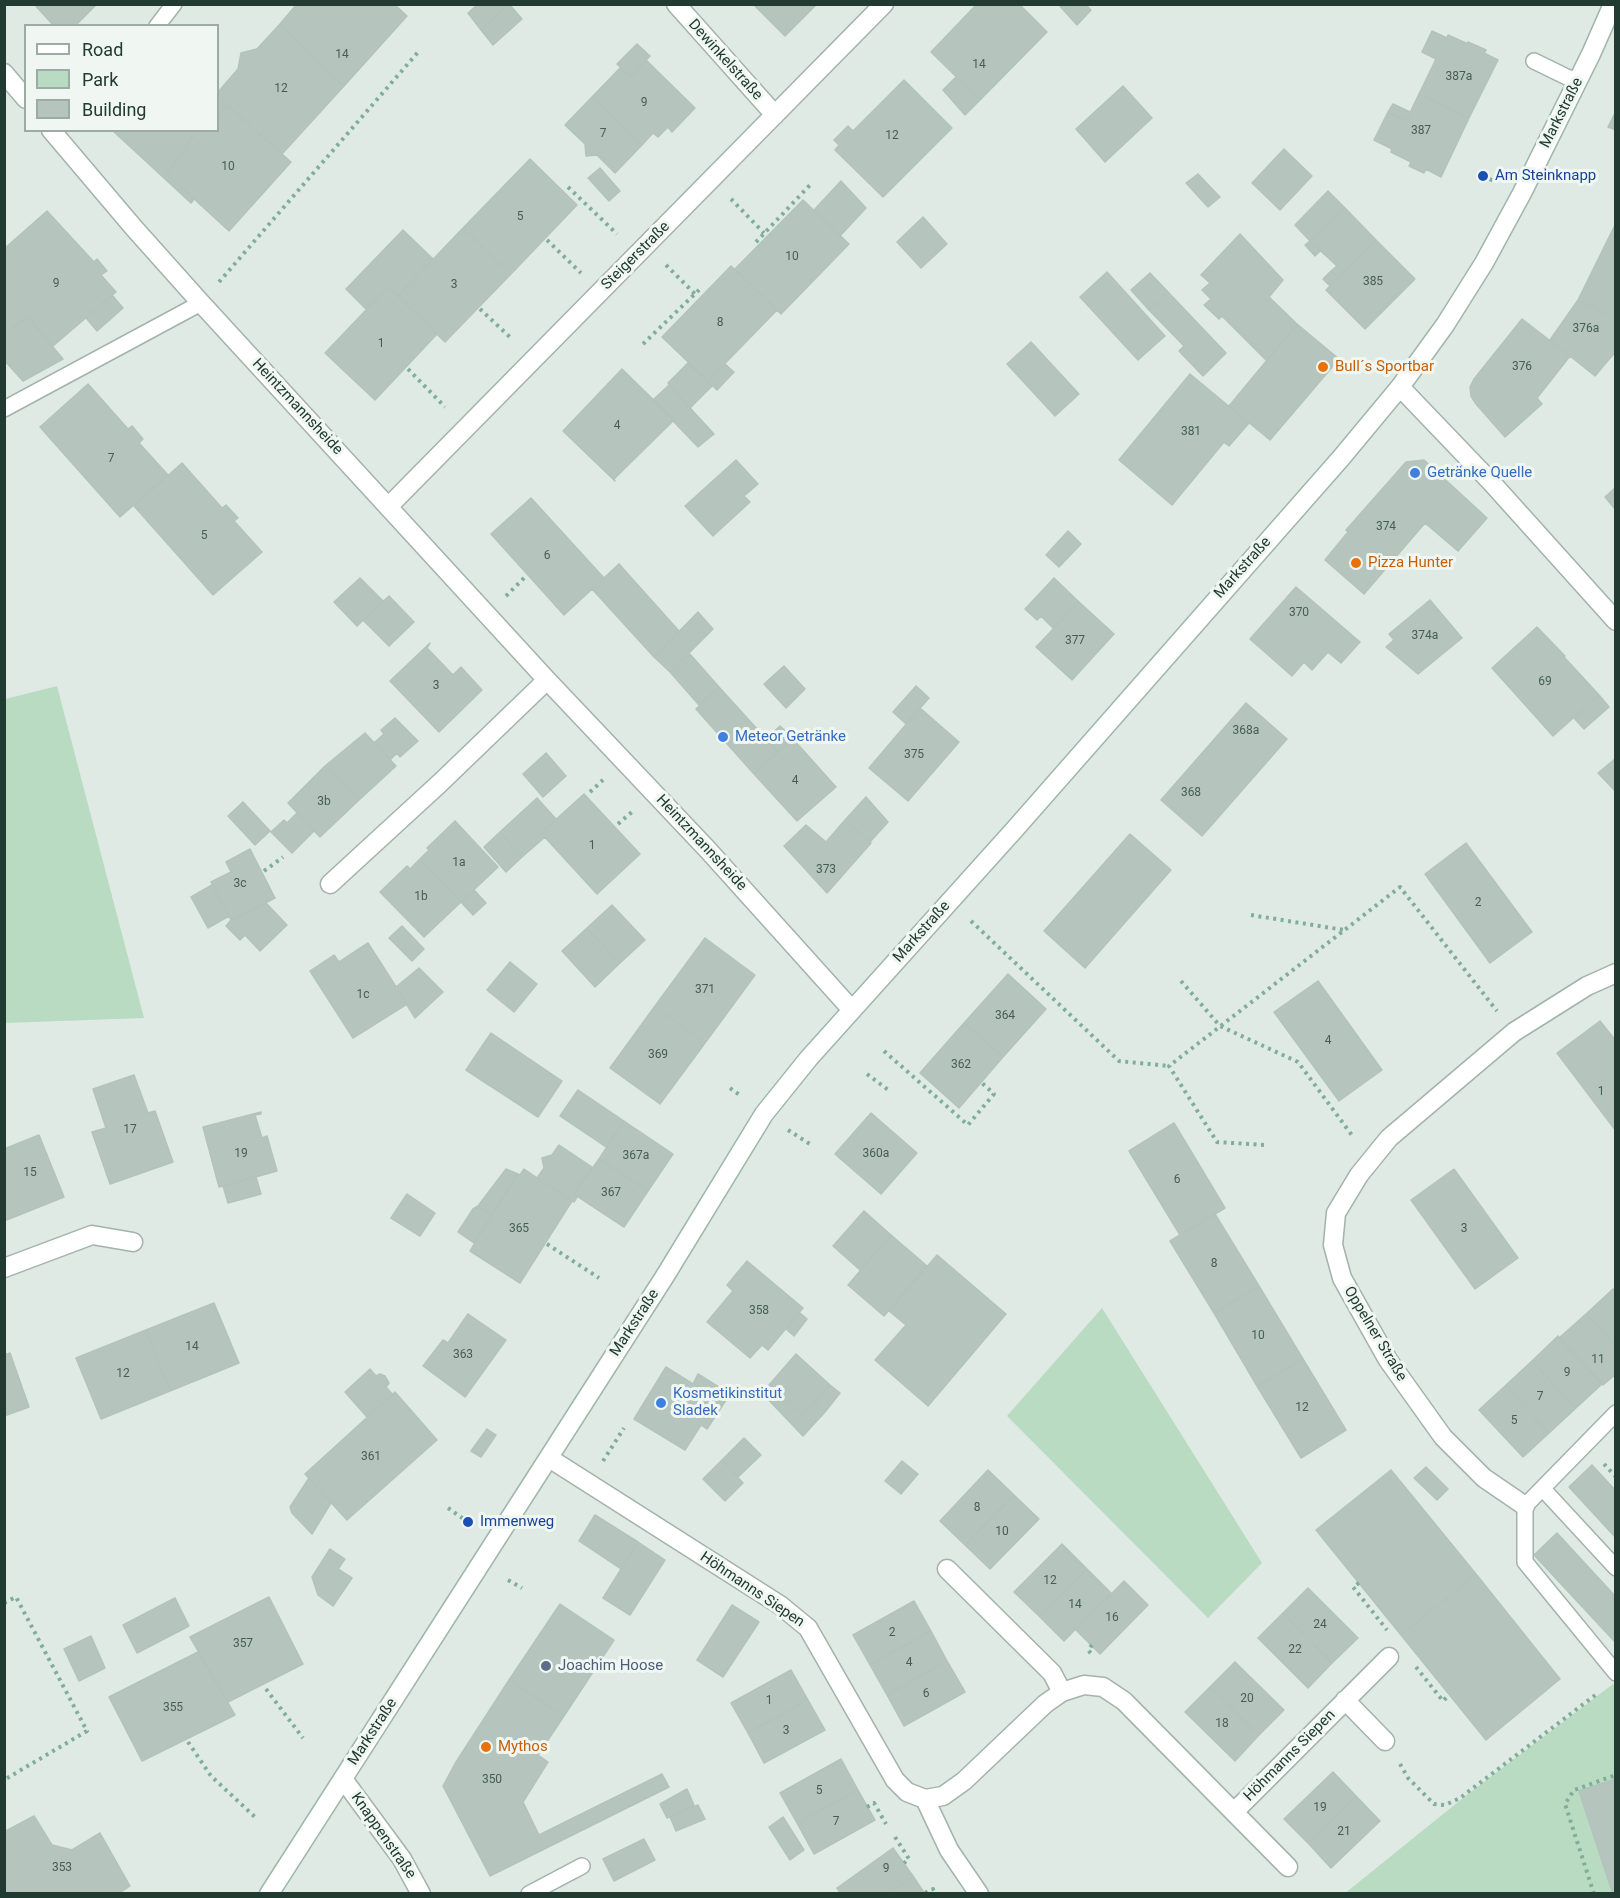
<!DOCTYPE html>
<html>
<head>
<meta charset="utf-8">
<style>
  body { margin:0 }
  #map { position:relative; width:1620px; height:1898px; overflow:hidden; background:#e0eae5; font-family:Roboto,sans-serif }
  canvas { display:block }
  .frame { position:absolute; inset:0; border:6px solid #213a32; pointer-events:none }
  .legend { position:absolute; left:24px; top:24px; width:195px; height:108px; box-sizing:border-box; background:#f0f7f3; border:2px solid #9daba6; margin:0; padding:8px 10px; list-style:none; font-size:18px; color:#213a32 }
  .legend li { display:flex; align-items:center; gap:12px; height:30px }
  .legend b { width:30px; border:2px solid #9daba6 }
</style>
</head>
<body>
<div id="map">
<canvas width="1620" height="1898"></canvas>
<div class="frame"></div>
<ul class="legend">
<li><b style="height:8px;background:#fff"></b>Road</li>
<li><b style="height:16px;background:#b9dbc1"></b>Park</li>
<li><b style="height:16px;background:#b5c5be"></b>Building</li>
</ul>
</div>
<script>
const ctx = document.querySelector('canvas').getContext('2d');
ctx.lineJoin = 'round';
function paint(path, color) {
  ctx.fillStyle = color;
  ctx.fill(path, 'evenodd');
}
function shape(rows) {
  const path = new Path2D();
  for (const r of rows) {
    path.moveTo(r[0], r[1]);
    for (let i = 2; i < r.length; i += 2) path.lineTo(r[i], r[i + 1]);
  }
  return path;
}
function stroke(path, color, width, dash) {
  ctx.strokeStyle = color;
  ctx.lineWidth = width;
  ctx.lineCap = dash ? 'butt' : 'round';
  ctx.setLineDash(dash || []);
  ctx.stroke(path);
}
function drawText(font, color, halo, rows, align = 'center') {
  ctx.font = font + ' Roboto,sans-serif';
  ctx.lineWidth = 6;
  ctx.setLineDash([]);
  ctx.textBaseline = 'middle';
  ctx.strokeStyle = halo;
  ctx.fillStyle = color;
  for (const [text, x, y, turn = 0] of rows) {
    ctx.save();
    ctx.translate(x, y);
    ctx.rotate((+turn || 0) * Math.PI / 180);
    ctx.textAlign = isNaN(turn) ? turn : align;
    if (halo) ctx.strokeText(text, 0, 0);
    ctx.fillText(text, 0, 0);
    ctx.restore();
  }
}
paint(shape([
  [57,686,112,896,144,1018,5,1023,5,699],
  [1102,1308,1262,1563,1208,1618,1007,1416],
  [1613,1684,1615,1687,1615,1893,1344,1894,1468,1794]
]), '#b9dbc1');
const building = shape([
  [34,4,97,4,75,26,54,26,34,4],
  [297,4,394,4,407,16,344,86,280,24,297,4],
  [478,4,509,4,481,30,468,13,478,4],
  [509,4,522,19,493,45,481,30,509,4],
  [753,4,817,4,785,36,753,4],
  [977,4,1019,4,1047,32,980,100,931,52,977,4],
  [1058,4,1085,4,1091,10,1077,25,1058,4],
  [280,24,344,86,282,154,218,97,218,92,238,69,241,53,257,49,280,24],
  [1432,31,1447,38,1448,35,1468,44,1468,42,1486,50,1484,53,1498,60,1469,118,1419,94,1436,59,1422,52,1432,31],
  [637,44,650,56,631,77,617,64,637,44],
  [646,60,695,108,672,132,668,127,658,137,653,133,642,145,592,97,621,67,631,77,646,60],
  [956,77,980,100,965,115,943,90,956,77],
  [904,80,952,128,883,197,835,150,839,145,834,140,848,126,853,131,904,80],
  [1123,86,1152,118,1105,162,1076,129,1123,86],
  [1419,94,1469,118,1441,177,1426,169,1424,173,1409,166,1411,162,1391,152,1392,149,1374,140,1388,112,1406,121,1419,94],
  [218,97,227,105,218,116,218,97],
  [592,97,642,145,615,173,597,155,586,156,585,144,565,125,592,97],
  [1393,104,1410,112,1406,121,1388,112,1393,104],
  [227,105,291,162,229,231,166,173,186,150,184,148,199,130,218,130,218,116,227,105],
  [1616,111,1616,130,1608,127,1616,111],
  [112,130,199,130,184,148,186,150,166,173,194,199,191,203,112,130],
  [1284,149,1312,176,1280,210,1252,183,1284,149],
  [530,159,577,205,511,274,463,228,530,159],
  [600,168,620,191,609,201,588,178,600,168],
  [1198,174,1220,197,1208,207,1186,183,1198,174],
  [841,181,866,208,840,236,814,210,841,181],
  [1328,191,1344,207,1310,241,1295,225,1328,191],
  [803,200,849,244,781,314,735,269,803,200],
  [1344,207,1376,240,1338,277,1331,271,1337,266,1310,241,1344,207],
  [47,211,94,262,97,259,107,271,101,275,116,292,53,346,27,316,4,336,4,249,47,211],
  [923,217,947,244,921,268,897,242,923,217],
  [1616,223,1616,319,1578,300,1616,223],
  [463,228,511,274,445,342,398,296,463,228],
  [403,230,433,259,398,296,388,287,366,309,346,289,403,230],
  [1240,234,1283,280,1269,297,1297,324,1267,361,1222,316,1219,319,1204,305,1211,299,1202,290,1210,283,1201,275,1240,234],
  [1376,240,1415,279,1365,329,1326,290,1376,240],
  [1310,241,1320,251,1315,256,1305,245,1310,241],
  [731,266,777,310,708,381,662,337,731,266],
  [1331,271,1338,277,1330,286,1323,279,1331,271],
  [1107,272,1165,336,1138,360,1080,297,1107,272],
  [1150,273,1168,292,1149,310,1131,290,1150,273],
  [388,287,437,334,375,400,325,353,388,287],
  [1168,292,1226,353,1203,376,1179,351,1184,346,1149,310,1168,292],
  [112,295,123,308,97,331,86,318,112,295],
  [1578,300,1616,319,1616,351,1595,376,1550,340,1578,300],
  [27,316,63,359,23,381,4,360,4,336,27,316],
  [1522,319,1570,356,1537,398,1542,404,1505,437,1476,404,1471,396,1470,387,1474,379,1522,319],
  [1297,324,1339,359,1270,440,1229,406,1297,324],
  [1031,342,1079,394,1055,416,1007,364,1031,342],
  [688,363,712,386,690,408,668,383,688,363],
  [725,364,734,372,717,390,708,381,725,364],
  [622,369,674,420,614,479,615,481,563,431,622,369],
  [1190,374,1249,423,1229,446,1224,442,1172,505,1119,460,1190,374],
  [88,384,128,429,132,426,143,439,139,443,168,475,120,517,40,427,88,384],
  [669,385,714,434,698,447,653,400,669,385],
  [736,460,758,484,744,496,750,502,713,536,685,506,736,460],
  [1424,460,1487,518,1458,551,1425,523,1364,594,1325,560,1348,532,1346,530,1406,462,1424,460],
  [182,463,222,508,226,505,238,518,234,521,262,552,213,595,134,506,182,463],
  [1616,487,1616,509,1615,509,1605,497,1616,487],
  [531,498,604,578,564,615,491,534,531,498],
  [1068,531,1081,544,1059,567,1046,555,1068,531],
  [619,564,679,631,654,657,592,589,619,564],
  [360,578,383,601,357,626,334,602,360,578],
  [1054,578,1079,602,1053,628,1041,616,1037,620,1025,609,1054,578],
  [1296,587,1360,642,1341,663,1328,652,1312,670,1304,662,1292,676,1250,639,1296,587],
  [389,596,414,622,389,646,363,620,389,596],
  [1430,600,1462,638,1418,674,1386,647,1394,640,1389,634,1430,600],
  [1079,602,1114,634,1072,680,1036,647,1079,602],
  [698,612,713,629,670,672,654,657,698,612],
  [1537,627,1565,656,1564,657,1599,695,1553,736,1492,668,1537,627],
  [430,643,427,648,453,675,461,667,482,690,439,732,390,681,430,643],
  [689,653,719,687,699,705,670,672,689,653],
  [784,666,805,689,786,708,764,684,784,666],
  [916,686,929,698,906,724,893,712,916,686],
  [719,687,778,752,754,774,696,709,719,687],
  [1599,695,1609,707,1584,729,1574,718,1599,695],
  [1246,703,1287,739,1202,836,1161,800,1246,703],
  [920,708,959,742,908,801,869,768,920,708],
  [395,718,418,741,400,757,397,753,390,760,374,743,384,734,381,730,395,718],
  [780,726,793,739,778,752,766,739,780,726],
  [365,733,396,766,359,800,325,766,365,733],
  [793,739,836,787,797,821,754,774,793,739],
  [546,753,566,776,543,797,523,774,546,753],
  [1616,758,1616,792,1598,773,1616,758],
  [325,766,359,800,320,837,288,803,325,766],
  [584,794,640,854,597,894,541,833,584,794],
  [866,797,888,822,870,842,845,820,866,797],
  [537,798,556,819,541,833,545,837,522,857,500,832,537,798],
  [243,802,270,831,255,845,228,816,243,802],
  [297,813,314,831,292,853,271,832,284,820,287,823,297,813],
  [845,820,871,843,827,893,784,846,806,825,826,842,845,820],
  [455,821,498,867,461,902,420,859,429,850,427,848,455,821],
  [500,832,522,857,506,872,484,847,500,832],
  [1130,834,1171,870,1085,968,1044,931,1130,834],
  [1466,843,1532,932,1490,963,1425,874,1466,843],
  [250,849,275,898,231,920,211,882,231,872,226,862,250,849],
  [420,859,461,902,424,937,380,892,407,866,410,869,420,859],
  [212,885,229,916,208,928,191,897,212,885],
  [474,890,486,903,473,915,461,902,474,890],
  [266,903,287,925,260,951,245,935,240,940,226,926,231,920,266,903],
  [612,905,645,940,620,963,587,928,612,905],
  [402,926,424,949,412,961,389,938,402,926],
  [587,928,620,963,595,987,562,951,587,928],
  [705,938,755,975,705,1043,655,1006,705,938],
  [368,943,407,1004,353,1038,310,971,334,955,339,962,368,943],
  [510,962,537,984,514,1012,487,990,510,962],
  [419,968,443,992,415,1018,396,987,419,968],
  [1008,974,1046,1009,1003,1057,964,1023,1008,974],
  [1318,981,1382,1070,1339,1101,1274,1012,1318,981],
  [655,1006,705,1043,660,1104,610,1068,655,1006],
  [1600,1021,1616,1041,1616,1131,1557,1053,1600,1021],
  [964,1023,1003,1057,959,1108,920,1073,964,1023],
  [491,1033,562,1081,538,1117,466,1070,491,1033],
  [134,1075,148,1113,155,1111,173,1162,110,1184,92,1132,106,1128,93,1089,134,1075],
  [578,1090,624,1121,606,1147,560,1116,578,1090],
  [261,1112,261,1114,255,1115,262,1138,267,1136,277,1171,219,1187,203,1127,261,1112],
  [871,1113,917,1153,881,1194,835,1154,871,1113],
  [624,1121,673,1154,648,1191,599,1159,624,1121],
  [1174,1123,1225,1208,1180,1235,1129,1151,1174,1123],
  [39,1135,64,1197,4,1221,4,1149,39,1135],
  [559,1145,592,1167,574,1194,577,1197,574,1202,537,1178,544,1168,542,1158,552,1155,559,1145],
  [599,1159,648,1191,624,1227,574,1194,599,1159],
  [506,1169,518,1174,492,1214,478,1206,506,1169],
  [524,1169,572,1201,520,1283,470,1251,518,1174,520,1175,524,1169],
  [1454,1169,1518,1258,1475,1289,1411,1200,1454,1169],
  [256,1177,261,1194,228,1203,223,1186,256,1177],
  [407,1194,435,1213,420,1236,391,1218,407,1194],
  [478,1206,492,1214,474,1243,458,1232,473,1209,478,1206],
  [864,1211,891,1235,860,1270,833,1246,864,1211],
  [1215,1214,1259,1286,1214,1313,1170,1241,1215,1214],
  [891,1235,927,1266,884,1316,848,1285,891,1235],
  [937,1255,1006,1314,928,1406,875,1360,906,1325,889,1311,937,1255],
  [747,1261,803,1308,768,1350,762,1345,750,1358,707,1322,733,1291,727,1285,747,1261],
  [1259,1286,1303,1359,1257,1386,1214,1313,1259,1286],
  [1613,1289,1616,1292,1616,1346,1586,1314,1613,1289],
  [214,1303,239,1363,170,1391,146,1330,214,1303],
  [800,1313,807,1319,794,1336,786,1329,800,1313],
  [468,1314,506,1340,465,1397,423,1366,443,1340,448,1343,468,1314],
  [1586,1314,1616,1346,1616,1374,1603,1385,1559,1338,1586,1314],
  [146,1330,170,1391,101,1419,76,1358,146,1330],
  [1558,1336,1602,1384,1576,1408,1532,1361,1558,1336],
  [10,1353,29,1407,4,1416,4,1355,10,1353],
  [796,1354,830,1385,803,1415,769,1385,796,1354],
  [1303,1359,1346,1430,1301,1458,1257,1386,1303,1359],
  [1532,1361,1576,1408,1549,1433,1505,1386,1532,1361],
  [666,1367,693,1384,698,1374,730,1394,707,1429,701,1425,685,1450,634,1419,666,1367],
  [370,1369,376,1376,380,1374,385,1376,389,1383,386,1387,393,1395,367,1417,345,1392,370,1369],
  [769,1385,803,1415,814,1403,825,1412,803,1436,762,1393,769,1385],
  [830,1385,840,1393,825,1412,814,1403,830,1385],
  [1505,1386,1549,1433,1523,1457,1479,1410,1505,1386],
  [395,1392,437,1440,347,1520,305,1474,395,1392],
  [487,1429,496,1435,481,1457,471,1451,487,1429],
  [744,1438,761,1455,738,1477,722,1460,744,1438],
  [722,1460,743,1483,725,1501,703,1479,722,1460],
  [902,1461,918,1474,901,1494,885,1481,902,1461],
  [1592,1465,1616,1491,1616,1538,1569,1487,1592,1465],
  [1426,1467,1448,1489,1437,1500,1414,1478,1426,1467],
  [988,1470,1014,1495,965,1545,940,1521,988,1470],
  [1391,1470,1476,1574,1401,1635,1316,1530,1391,1470],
  [309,1478,331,1503,312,1534,292,1513,290,1507,309,1478],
  [1014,1495,1039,1519,990,1569,965,1545,1014,1495],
  [595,1515,638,1542,621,1569,579,1541,595,1515],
  [1557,1533,1616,1597,1616,1643,1534,1555,1557,1533],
  [638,1542,665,1560,630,1615,603,1598,638,1542],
  [1062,1544,1087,1569,1039,1616,1014,1592,1062,1544],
  [330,1549,345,1559,338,1569,352,1578,333,1606,318,1595,312,1577,330,1549],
  [1087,1569,1111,1593,1064,1641,1039,1616,1087,1569],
  [1476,1574,1560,1679,1486,1740,1401,1635,1476,1574],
  [1124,1581,1148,1605,1100,1654,1076,1630,1124,1581],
  [1308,1588,1358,1638,1332,1663,1283,1613,1308,1588],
  [269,1597,303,1664,228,1702,190,1637,269,1597],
  [175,1598,189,1626,137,1653,123,1625,175,1598],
  [914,1601,931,1631,870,1665,853,1635,914,1601],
  [560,1604,614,1640,564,1716,509,1680,560,1604],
  [732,1605,759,1622,723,1677,697,1660,732,1605],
  [1283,1613,1332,1663,1308,1688,1258,1638,1283,1613],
  [931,1631,947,1661,887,1695,870,1665,931,1631],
  [91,1636,105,1668,79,1681,64,1649,91,1636],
  [198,1652,235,1715,142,1761,109,1697,198,1652],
  [947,1661,965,1692,904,1726,887,1695,947,1661],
  [1235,1662,1284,1710,1259,1735,1210,1687,1235,1662],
  [791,1670,808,1700,748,1733,731,1703,791,1670],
  [509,1680,564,1716,538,1755,548,1762,523,1802,539,1835,662,1774,669,1787,490,1876,443,1786,456,1762,509,1680],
  [1210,1687,1259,1735,1235,1761,1185,1712,1210,1687],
  [808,1700,825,1730,764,1763,748,1733,808,1700],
  [841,1759,858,1790,797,1823,780,1793,841,1759],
  [1333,1772,1356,1796,1308,1843,1284,1819,1333,1772],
  [1616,1779,1616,1894,1613,1894,1579,1791,1616,1779],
  [687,1789,694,1805,667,1818,660,1804,687,1789],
  [858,1790,875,1820,814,1854,797,1823,858,1790],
  [1356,1796,1380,1821,1331,1868,1308,1843,1356,1796],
  [698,1805,705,1819,676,1831,670,1817,698,1805],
  [34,1816,52,1845,72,1850,100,1833,130,1886,118,1894,4,1894,4,1832,34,1816],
  [783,1817,804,1850,790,1860,769,1827,783,1817],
  [644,1839,655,1860,614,1881,603,1859,644,1839],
  [893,1848,913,1876,889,1894,841,1894,837,1888,893,1848],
  [913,1876,925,1894,889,1894,913,1876]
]);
paint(building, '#b5c5be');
stroke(building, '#b2c3bc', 1.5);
const service = shape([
  [157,26,174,4],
  [1534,61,1577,82],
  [4,409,201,303],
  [1616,1413,1525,1506,1525,1562,1616,1673],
  [1543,1489,1616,1568],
  [529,1894,582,1866]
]);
const minor = shape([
  [676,4,775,115],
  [4,73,26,99],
  [51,130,134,228,201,303,547,680,708,850,852,1010],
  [1400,387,1491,482,1616,621],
  [388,507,884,4],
  [330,884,440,783,547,680],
  [4,1268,92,1235,133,1242],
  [549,1458,780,1605,808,1628,895,1780,907,1792,925,1799,949,1850,979,1894],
  [1525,1506,1484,1478,1443,1437,1388,1360,1342,1278,1333,1245,1336,1213,1359,1175,1389,1138,1514,1032,1587,986,1616,973],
  [947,1569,1052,1673,1062,1692],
  [1345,1700,1385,1741],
  [343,1779,402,1859,421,1894],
  [925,1799,943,1796,964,1781,1045,1704,1062,1692,1084,1685,1103,1687,1124,1701,1288,1867],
  [1235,1811,1389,1657]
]);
const secondary = shape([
  [269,1894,665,1276,764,1114,809,1058,1015,829,1341,458,1400,387,1445,325,1484,263,1522,193,1591,54,1613,4]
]);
stroke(service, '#a3b2ac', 18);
stroke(minor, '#a3b2ac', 21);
stroke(secondary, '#9fb6ac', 21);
stroke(shape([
  [1483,176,1496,182],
  [568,187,617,234],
  [731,199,764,233],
  [547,240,581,273],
  [756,242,810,185],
  [666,265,695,294],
  [219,282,419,51],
  [480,309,512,339],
  [643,344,701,288],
  [408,369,445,407],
  [506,596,525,577],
  [590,792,603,780],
  [618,824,633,811],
  [264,871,283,857],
  [1251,915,1344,930],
  [971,921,1119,1061,1169,1066],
  [1181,981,1220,1026,1298,1062,1354,1138],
  [884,1051,968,1125,994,1094,981,1082],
  [867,1074,891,1092],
  [730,1088,741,1096],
  [788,1130,813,1146],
  [1264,1145,1217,1142,1169,1066,1400,887,1497,1011],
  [547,1244,599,1278],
  [603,1461,624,1428],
  [1604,1464,1616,1477],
  [448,1508,468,1522],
  [508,1580,522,1588],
  [1359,1583,1353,1587,1387,1630],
  [4,1603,16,1597,87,1731,4,1780],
  [1092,1645,1088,1650,1093,1656],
  [1416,1667,1443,1701,1449,1695],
  [266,1689,303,1738],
  [188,1742,211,1776,255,1817],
  [1400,1764,1408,1778,1434,1804,1445,1805,1460,1798,1598,1693],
  [867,1807,874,1803,886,1824],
  [895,1837,909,1859,904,1863],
  [925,1893,933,1889,935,1894],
  [1594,1894,1565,1804,1574,1790,1616,1775]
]), '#81ad9d', 4, [3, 4.5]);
stroke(service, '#fff', 15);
stroke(minor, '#fff', 18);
stroke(secondary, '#fff', 18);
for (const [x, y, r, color] of [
  [1483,176,6,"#1a4fb4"],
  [1323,367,6,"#e8710a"],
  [1415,473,6,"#3f7fe0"],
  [1356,563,6,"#e8710a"],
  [723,737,6,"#3f7fe0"],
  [661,1403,6,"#3f7fe0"],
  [468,1522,6,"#1a4fb4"],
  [546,1666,6,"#5c6f8a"],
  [486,1747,6,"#e8710a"]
]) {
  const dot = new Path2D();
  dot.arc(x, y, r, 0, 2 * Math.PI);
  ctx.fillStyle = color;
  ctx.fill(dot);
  stroke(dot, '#f0f7f3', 2);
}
drawText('12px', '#465d55', null, [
  ["14",342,55],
  ["14",979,65],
  ["387a",1459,77],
  ["12",281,89],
  ["9",644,103],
  ["387",1421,131],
  ["7",603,134],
  ["12",892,136],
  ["10",228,167],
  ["5",520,217],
  ["10",792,257],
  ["385",1373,282],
  ["9",56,284],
  ["3",454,285],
  ["8",720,323],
  ["376a",1586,329],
  ["1",381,344],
  ["376",1522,367],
  ["4",617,426],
  ["381",1191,432],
  ["7",111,459],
  ["374",1386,527],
  ["5",204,536],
  ["6",547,556],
  ["370",1299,613],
  ["374a",1425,636],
  ["377",1075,641],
  ["69",1545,682],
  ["3",436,686],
  ["368a",1246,731],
  ["375",914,755],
  ["4",795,781],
  ["368",1191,793],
  ["3b",324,802],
  ["1",592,846],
  ["1a",459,863],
  ["373",826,870],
  ["3c",240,884],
  ["1b",421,897],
  ["2",1478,903],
  ["371",705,990],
  ["1c",363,995],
  ["364",1005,1016],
  ["4",1328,1041],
  ["369",658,1055],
  ["362",961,1065],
  ["1",1601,1092],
  ["17",130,1130],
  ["19",241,1154],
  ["360a",876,1154],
  ["367a",636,1156],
  ["15",30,1173],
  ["6",1177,1180],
  ["367",611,1193],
  ["365",519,1229],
  ["3",1464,1229],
  ["8",1214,1264],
  ["358",759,1311],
  ["10",1258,1336],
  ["14",192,1347],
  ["363",463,1355],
  ["11",1598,1360],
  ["9",1567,1373],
  ["12",123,1374],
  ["7",1540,1397],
  ["12",1302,1408],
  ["5",1514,1421],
  ["361",371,1457],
  ["8",977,1508],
  ["10",1002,1532],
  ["12",1050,1581],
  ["14",1075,1605],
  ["16",1112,1618],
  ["24",1320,1625],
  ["2",892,1633],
  ["357",243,1644],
  ["22",1295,1650],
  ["4",909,1663],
  ["6",926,1694],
  ["20",1247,1699],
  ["1",769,1701],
  ["355",173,1708],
  ["18",1222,1724],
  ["3",786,1731],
  ["350",492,1780],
  ["5",819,1791],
  ["19",1320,1808],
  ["7",836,1822],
  ["21",1344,1832],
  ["353",62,1868],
  ["9",886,1869]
]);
drawText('15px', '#213a32', '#f0f7f3', [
  ["Dewinkelstraße",725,60,48],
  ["Markstraße",1562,113,-63],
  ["Steigerstraße",636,256,-45],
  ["Heintzmannsheide",297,407,47],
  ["Markstraße",1243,568,-48],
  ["Heintzmannsheide",701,843,47],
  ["Markstraße",922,932,-48],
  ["Markstraße",635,1323,-57],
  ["Oppelner Straße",1375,1334,59],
  ["Höhmanns Siepen",752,1590,34],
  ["Markstraße",373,1732,-57],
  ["Höhmanns Siepen",1290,1756,-45],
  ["Knappenstraße",383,1836,55]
]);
drawText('15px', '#164399', '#f0f7f3', [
  ["Am Steinknapp",1495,176],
  ["Immenweg",480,1522]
], 'left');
drawText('15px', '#c56008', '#f0f7f3', [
  ["Bull´s Sportbar",1335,367],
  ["Pizza Hunter",1368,563],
  ["Mythos",498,1747]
], 'left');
drawText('15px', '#366cbe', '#f0f7f3', [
  ["Getränke Quelle",1427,473],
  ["Meteor Getränke",735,737],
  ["Kosmetikinstitut",673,1394],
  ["Sladek",673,1411]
], 'left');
drawText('15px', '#4e5e75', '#f0f7f3', [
  ["Joachim Hoose",558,1666]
], 'left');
</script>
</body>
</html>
